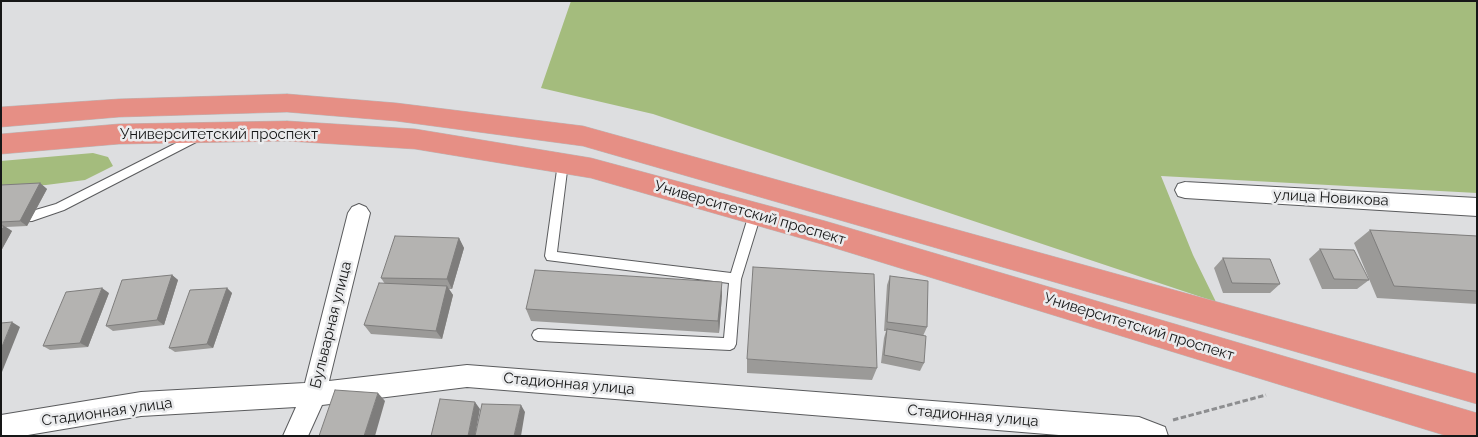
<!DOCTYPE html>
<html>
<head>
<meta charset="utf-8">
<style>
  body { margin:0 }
  #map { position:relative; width:1478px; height:437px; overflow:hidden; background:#dddee0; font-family:Raleway,sans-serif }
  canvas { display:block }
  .frame { position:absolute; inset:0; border:2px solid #161717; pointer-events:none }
</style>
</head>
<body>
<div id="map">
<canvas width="1478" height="437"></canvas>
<div class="frame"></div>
</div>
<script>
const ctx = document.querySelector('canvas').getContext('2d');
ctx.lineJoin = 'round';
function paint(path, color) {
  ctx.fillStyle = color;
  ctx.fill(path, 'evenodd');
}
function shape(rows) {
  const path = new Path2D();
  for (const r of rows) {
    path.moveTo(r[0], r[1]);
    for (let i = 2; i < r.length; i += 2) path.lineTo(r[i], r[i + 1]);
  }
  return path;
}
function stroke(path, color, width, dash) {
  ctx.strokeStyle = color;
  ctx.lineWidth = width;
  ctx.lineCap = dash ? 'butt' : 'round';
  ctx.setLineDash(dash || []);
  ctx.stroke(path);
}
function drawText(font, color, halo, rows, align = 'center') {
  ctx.font = font + ' Raleway,sans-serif';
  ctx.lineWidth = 5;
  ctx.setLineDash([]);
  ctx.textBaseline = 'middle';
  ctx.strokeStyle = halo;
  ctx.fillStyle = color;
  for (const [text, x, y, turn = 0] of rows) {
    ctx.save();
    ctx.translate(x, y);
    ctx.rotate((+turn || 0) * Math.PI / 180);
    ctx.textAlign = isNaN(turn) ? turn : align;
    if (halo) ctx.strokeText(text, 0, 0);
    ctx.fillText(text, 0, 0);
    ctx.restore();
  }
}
paint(shape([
  [571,1,1477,1,1477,193,1161,176,1193,255,1216,302,653,114,541,88],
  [93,153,108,157,113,166,85,180,46,185,1,187,1,161]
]), '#a4bc7d');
const lane = shape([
  [196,133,201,137,200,140,64,210,32,221,1,223,1,213,32,211,56,204,196,133],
  [563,159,568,163,557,252,731,273,749,214,751,211,759,211,761,214,741,279,736,344,734,348,730,350,538,341,534,339,532,335,534,331,538,329,724,338,729,283,547,260,545,256,558,163,563,159]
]);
const street = shape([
  [1185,182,1477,198,1477,216,1185,198,1178,196,1175,190,1178,184,1185,182],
  [359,204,366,207,370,213,329,381,467,365,1139,417,1165,427,1168,436,1071,436,467,387,322,405,308,436,283,436,296,407,141,416,22,436,1,436,1,415,141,392,305,383,348,213,352,207,359,204]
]);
const highway = shape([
  [287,94,396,103,583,126,1477,374,1477,404,583,146,396,121,287,112,119,117,1,127,1,107,119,99,287,94],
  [287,121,415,129,591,158,825,221,1477,413,1477,436,1447,436,825,245,591,178,415,149,287,141,119,144,1,154,1,134,119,124,287,121]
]);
stroke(lane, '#5a5b5d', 2);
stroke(street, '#5a5b5d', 2);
stroke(highway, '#b9b9b9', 1);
stroke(shape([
  [1173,420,1266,395]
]), '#8d8e90', 3, [5.5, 2.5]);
paint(lane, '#fff');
paint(street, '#fff');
paint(highway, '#e68f85');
paint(shape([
  [40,183,47,189,27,226,6,227,12,231,1,251,1,185],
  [1370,230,1477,236,1477,304,1377,298,1354,243],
  [459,238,464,248,452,289,449,289,453,295,442,339,371,334,364,325,385,284,381,278],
  [1320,249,1369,280,1357,289,1322,289,1309,259],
  [1223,258,1280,284,1270,293,1223,293,1214,268],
  [172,275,178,280,164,325,113,331,106,326],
  [890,276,927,327,923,336,924,363,920,371,881,363,884,338,886,331,884,331,887,285],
  [227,288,232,293,213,348,175,352,169,348],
  [109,293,88,347,50,350,43,346],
  [722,295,719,333,531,321,526,309],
  [747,359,877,368,872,380,747,373]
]), '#9b9a98');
paint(shape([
  [40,183,47,189,27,226,20,221],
  [4,226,12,231,1,251,1,231],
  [459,238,464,248,452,289,447,279],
  [172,275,178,280,164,325,157,320],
  [722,282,722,295,719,333,718,321],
  [447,286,453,295,442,339,436,331],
  [102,288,109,293,88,347,80,343],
  [227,288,232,293,213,348,207,344],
  [12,322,20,327,2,372,1,349],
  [378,393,385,401,375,436,364,436],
  [475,402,480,409,475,436,468,436],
  [521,405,525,412,521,436,514,436]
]), '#7e7d7c');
const building = shape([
  [40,183,20,221,1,222,1,185,40,183],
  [1,226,4,226,1,231,1,226],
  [1370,230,1477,236,1477,291,1394,286,1370,230],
  [395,236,459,238,447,279,381,278,395,236],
  [1320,249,1354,250,1369,280,1334,279,1320,249],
  [1223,258,1270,259,1280,284,1232,283,1223,258],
  [753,267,874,274,877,368,747,359,753,267],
  [535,270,722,282,718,321,526,309,535,270],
  [172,275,157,320,106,326,122,280,172,275],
  [890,276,928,281,927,327,887,322,890,276],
  [379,283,447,286,436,331,364,325,379,283],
  [102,288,80,343,43,346,66,292,102,288],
  [227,288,207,344,169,348,190,290,227,288],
  [12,322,1,349,1,323,12,322],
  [887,329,926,336,924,363,884,355,887,329],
  [335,390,378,393,364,436,319,436,335,390],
  [440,399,475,402,468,436,431,436,440,399],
  [482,404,521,405,514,436,475,436,482,404]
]);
paint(building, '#b4b3b1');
stroke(building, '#7e7d7c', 1);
drawText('15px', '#161717', '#eaebed', [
  ["Университетский проспект",219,134],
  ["улица Новикова",1331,198,3],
  ["Университетский проспект",750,213,16],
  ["Бульварная улица",331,325,-76],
  ["Университетский проспект",1139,327,17],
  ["Стадионная улица",569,384,5],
  ["Стадионная улица",107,412,-8],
  ["Стадионная улица",973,416,5]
]);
</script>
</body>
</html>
